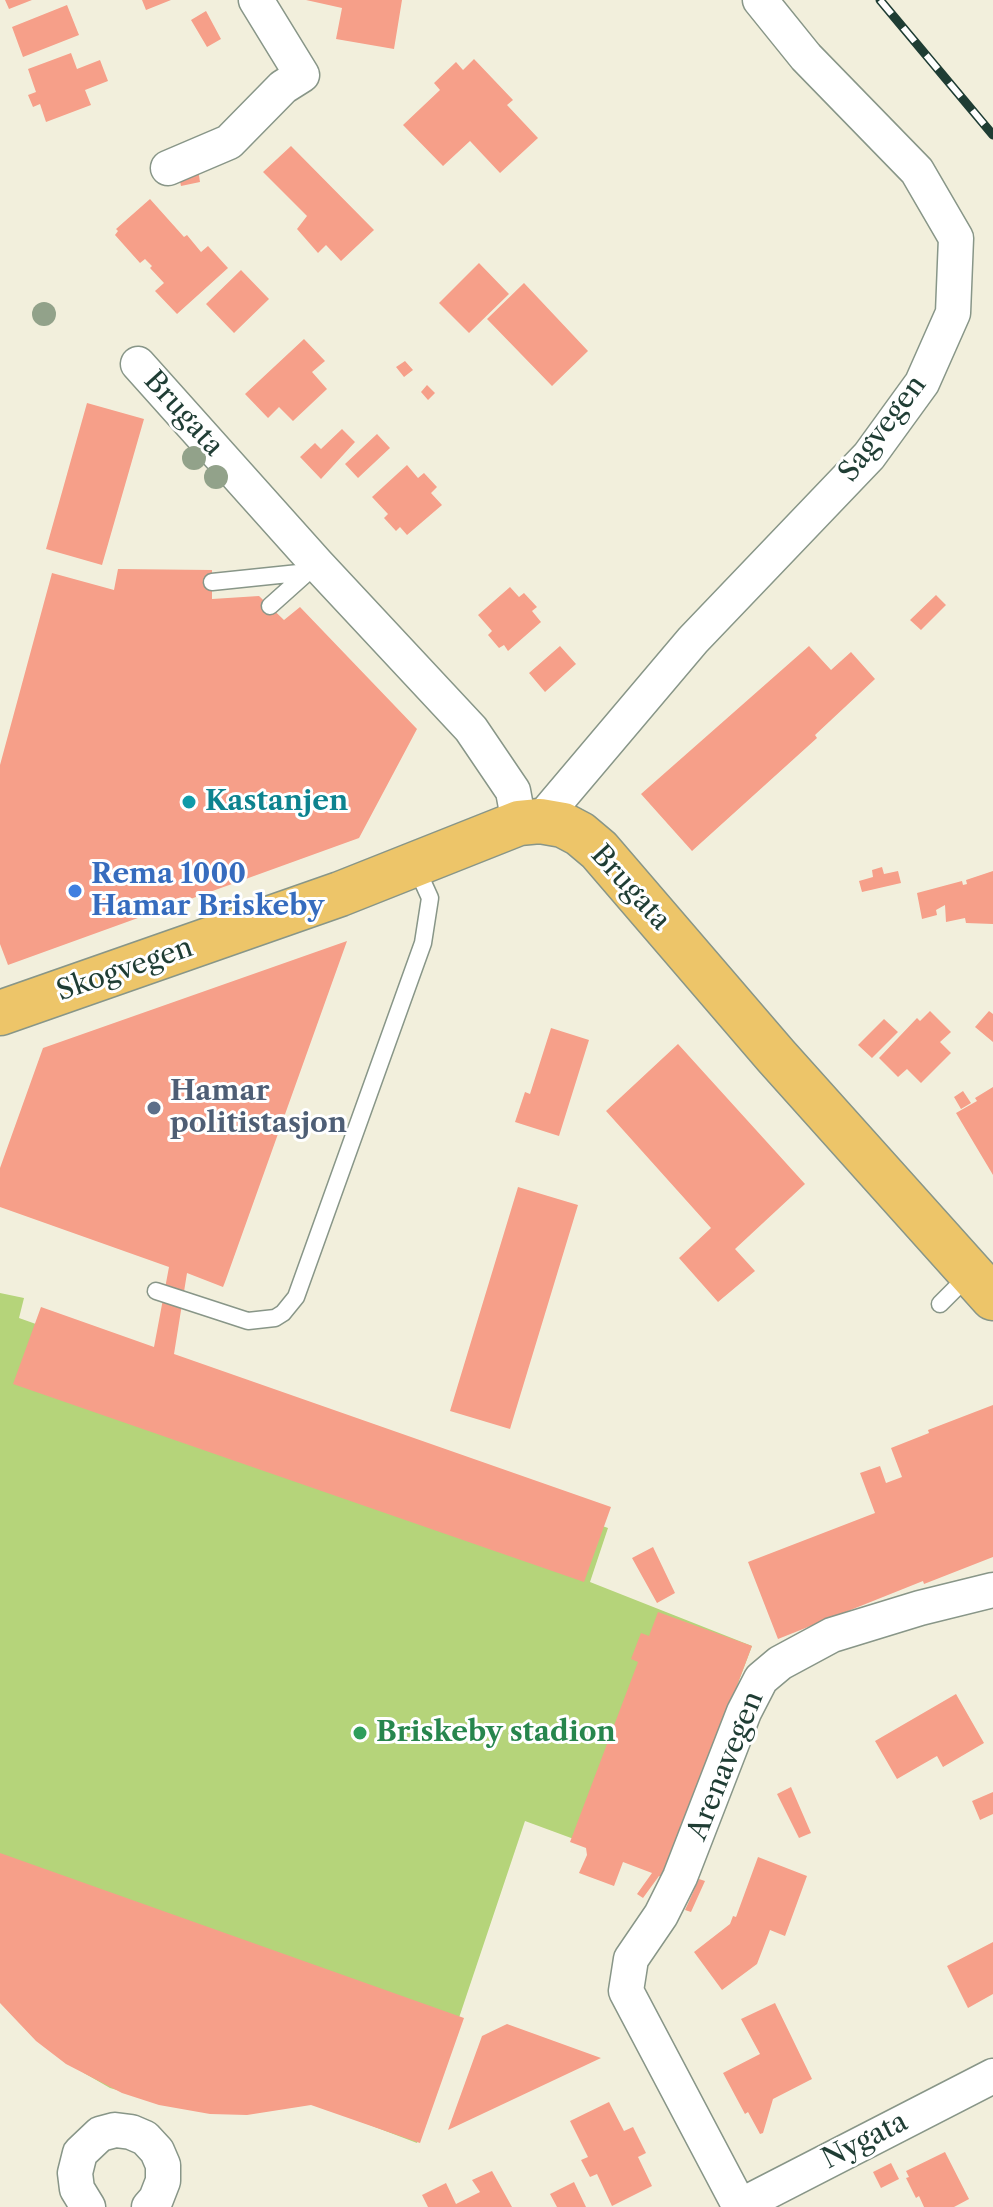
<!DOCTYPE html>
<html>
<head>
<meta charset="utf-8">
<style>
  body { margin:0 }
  canvas { display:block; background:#f2efdc }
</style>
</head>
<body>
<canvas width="993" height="2207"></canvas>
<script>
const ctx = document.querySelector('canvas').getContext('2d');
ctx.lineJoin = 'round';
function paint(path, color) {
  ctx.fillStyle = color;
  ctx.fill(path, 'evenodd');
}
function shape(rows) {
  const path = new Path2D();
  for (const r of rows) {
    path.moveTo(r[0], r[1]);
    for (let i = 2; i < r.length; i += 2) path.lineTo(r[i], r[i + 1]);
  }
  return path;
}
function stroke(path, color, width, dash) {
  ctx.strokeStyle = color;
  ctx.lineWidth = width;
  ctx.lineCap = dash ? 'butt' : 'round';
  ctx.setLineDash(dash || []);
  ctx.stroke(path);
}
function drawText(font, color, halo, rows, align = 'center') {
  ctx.font = font + ' "Libre Caslon Text",serif';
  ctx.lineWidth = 6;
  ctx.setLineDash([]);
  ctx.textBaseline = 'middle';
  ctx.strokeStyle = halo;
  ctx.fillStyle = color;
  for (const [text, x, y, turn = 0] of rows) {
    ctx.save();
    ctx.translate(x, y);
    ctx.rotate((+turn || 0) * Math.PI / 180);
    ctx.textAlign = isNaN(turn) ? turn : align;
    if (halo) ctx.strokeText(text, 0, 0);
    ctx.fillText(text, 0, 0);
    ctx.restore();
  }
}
paint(shape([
  [0,1293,24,1298,19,1318,608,1528,590,1582,752,1646,666,1873,525,1821,417,2143,312,2103,138,2096,110,2088,84,2073,0,2000]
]), '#b5d47a');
paint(shape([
  [5,0,32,0,9,9],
  [142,0,171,0,146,10],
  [306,0,402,0,394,49,336,39,342,8],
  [67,5,79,35,23,57,12,27],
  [206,11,221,39,207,47,191,20],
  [71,53,77,69,100,60,108,81,85,90,91,105,46,122,40,104,33,107,28,95,36,92,28,69],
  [474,59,513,100,507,105,538,138,500,173,470,141,443,166,403,125,440,90,434,83,456,62,463,70],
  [291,146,374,230,341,261,326,245,318,253,297,229,307,216,263,172],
  [198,169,200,182,181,186,178,172],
  [150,199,184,237,187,235,201,252,208,246,228,268,177,314,155,291,164,283,150,268,152,266,145,259,140,263,115,235,118,231,116,229],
  [479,263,509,294,469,333,439,303],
  [241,270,269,299,234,333,206,304],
  [524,283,588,351,552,386,487,319],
  [304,339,325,361,312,372,327,389,293,421,279,407,268,418,245,394],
  [405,361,413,370,404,377,396,367],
  [427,385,435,393,428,400,421,392],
  [87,403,144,419,102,565,46,549],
  [342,429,355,442,321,479,300,457,315,443,321,449],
  [377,434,390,448,358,478,345,464],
  [407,465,418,478,424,473,437,487,431,493,442,505,407,535,400,527,396,531,384,518,388,514,372,497],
  [118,569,212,570,212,599,259,596,284,620,300,607,417,729,359,838,8,965,0,944,0,765,52,573,114,590],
  [510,587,519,597,524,593,537,607,532,611,541,622,508,651,504,645,499,648,488,635,492,631,478,615],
  [936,595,946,605,921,630,910,620],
  [560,646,576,664,545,692,529,673],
  [809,646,831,670,851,652,875,679,815,735,817,738,692,851,641,794],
  [882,867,884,874,898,871,901,883,862,892,859,881,873,877,872,870],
  [993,871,993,924,966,923,965,918,946,922,945,905,936,910,937,915,922,919,917,893,962,881,963,885,967,884,966,880],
  [347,941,225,1282,223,1287,187,1273,174,1354,611,1507,584,1582,13,1384,41,1307,154,1347,169,1267,0,1207,0,1168,43,1048],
  [930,1011,951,1032,940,1042,951,1053,921,1083,907,1069,898,1077,879,1058,917,1018,920,1021],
  [989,1011,993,1014,993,1042,975,1027],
  [884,1019,898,1032,872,1058,858,1045],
  [551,1028,589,1040,559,1136,515,1122,525,1092,530,1094],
  [678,1044,805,1184,735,1249,755,1271,718,1302,679,1258,711,1228,606,1111],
  [993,1087,993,1175,956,1113,977,1101,975,1098],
  [963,1091,971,1103,961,1109,954,1097],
  [518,1187,578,1205,510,1429,450,1411],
  [993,1405,993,1557,924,1584,923,1581,778,1639,748,1562,875,1513,860,1473,880,1466,886,1483,902,1477,891,1448,929,1433,928,1430],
  [653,1547,675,1593,657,1603,632,1558],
  [658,1612,752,1646,664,1878,659,1876,643,1898,637,1894,652,1873,623,1862,614,1886,579,1873,587,1855,586,1848,570,1842,638,1662,631,1659,641,1633,649,1636],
  [956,1694,984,1743,943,1767,937,1756,897,1779,875,1741],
  [791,1787,811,1833,799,1838,777,1794],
  [993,1792,993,1814,980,1820,972,1801],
  [0,1853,464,2018,420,2143,311,2105,247,2115,210,2114,159,2105,122,2093,66,2064,36,2041,0,2003],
  [758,1857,807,1876,785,1936,770,1930,757,1964,722,1990,694,1952,730,1924,733,1916,736,1917],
  [699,1879,705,1881,691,1912,685,1910],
  [993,1942,993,1994,968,2008,947,1966],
  [775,2003,812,2079,773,2099,763,2133,760,2134,748,2112,745,2114,723,2073,760,2054,741,2019],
  [507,2024,601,2058,448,2130,482,2036],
  [609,2102,624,2131,633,2127,646,2153,638,2157,652,2186,612,2206,597,2174,590,2177,581,2160,588,2157,570,2121],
  [945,2152,969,2199,954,2207,924,2207,919,2196,916,2198,906,2178,909,2177,906,2171],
  [891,2163,899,2179,881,2188,873,2172],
  [492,2171,512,2207,428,2207,422,2195,446,2183,456,2204,480,2192,472,2180],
  [574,2182,586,2207,557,2207,550,2194]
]), '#f69f89');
const service = shape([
  [212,582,308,572,317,564],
  [270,606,308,572],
  [156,1291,248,1321,275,1318,283,1313,296,1297,423,943,430,898,416,867],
  [940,1304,970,1274]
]);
const minor = shape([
  [168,168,229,142,283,87,302,75,256,0],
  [138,364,317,564,471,729,513,791,519,823],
  [540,821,693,640,869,456,922,383,953,313,956,238,917,171,806,57,760,0],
  [88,2207,77,2189,75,2173,80,2153,100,2134,115,2130,131,2132,145,2138,157,2151,163,2165,163,2181,156,2199,149,2207],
  [738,2207,993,2076],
  [740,2207,626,1991,631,1959,661,1915,680,1877,744,1712,761,1679,780,1663,832,1635,920,1608,993,1590]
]);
const primary = shape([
  [0,1013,340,894,519,823,540,821,563,825,580,834,599,850,776,1056,993,1298]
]);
stroke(service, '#889688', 19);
stroke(minor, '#889688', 37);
stroke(primary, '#889688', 47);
stroke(service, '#fff', 16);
stroke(minor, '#fff', 34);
stroke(primary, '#edc569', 44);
const rail = shape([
  [880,0,993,135]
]);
stroke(rail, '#1f3d34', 9);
stroke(rail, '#fff', 6, [18]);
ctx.fillStyle = '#92a28a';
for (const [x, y] of [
  [44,314],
  [194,458],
  [216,477]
]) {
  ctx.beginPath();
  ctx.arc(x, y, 12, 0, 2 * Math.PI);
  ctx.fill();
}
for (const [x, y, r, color] of [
  [189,802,8,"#0f9aa8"],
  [75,891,8,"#3f7fe0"],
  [154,1108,8,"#5c6f8a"],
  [360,1733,8,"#2e9e5b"]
]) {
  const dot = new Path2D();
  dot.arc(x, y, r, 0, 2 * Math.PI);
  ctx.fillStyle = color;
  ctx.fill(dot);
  stroke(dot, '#fff', 3);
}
drawText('28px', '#1f3d34', '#fff', [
  ["Brugata",183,414,48],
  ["Sagvegen",883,429,-53],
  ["Brugata",630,888,48],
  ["Skogvegen",125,970,-19],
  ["Arenavegen",726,1766,-68],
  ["Nygata",865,2141,-27]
]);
drawText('bold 28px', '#0d838f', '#fff', [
  ["Kastanjen",205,802]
], 'left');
drawText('bold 28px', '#366cbe', '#fff', [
  ["Rema 1000",91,875],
  ["Hamar Briskeby",91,907]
], 'left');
drawText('bold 28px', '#4e5e75', '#fff', [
  ["Hamar",170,1092],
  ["politistasjon",170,1124]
], 'left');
drawText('bold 28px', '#27864d', '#fff', [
  ["Briskeby stadion",376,1733]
], 'left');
</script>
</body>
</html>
